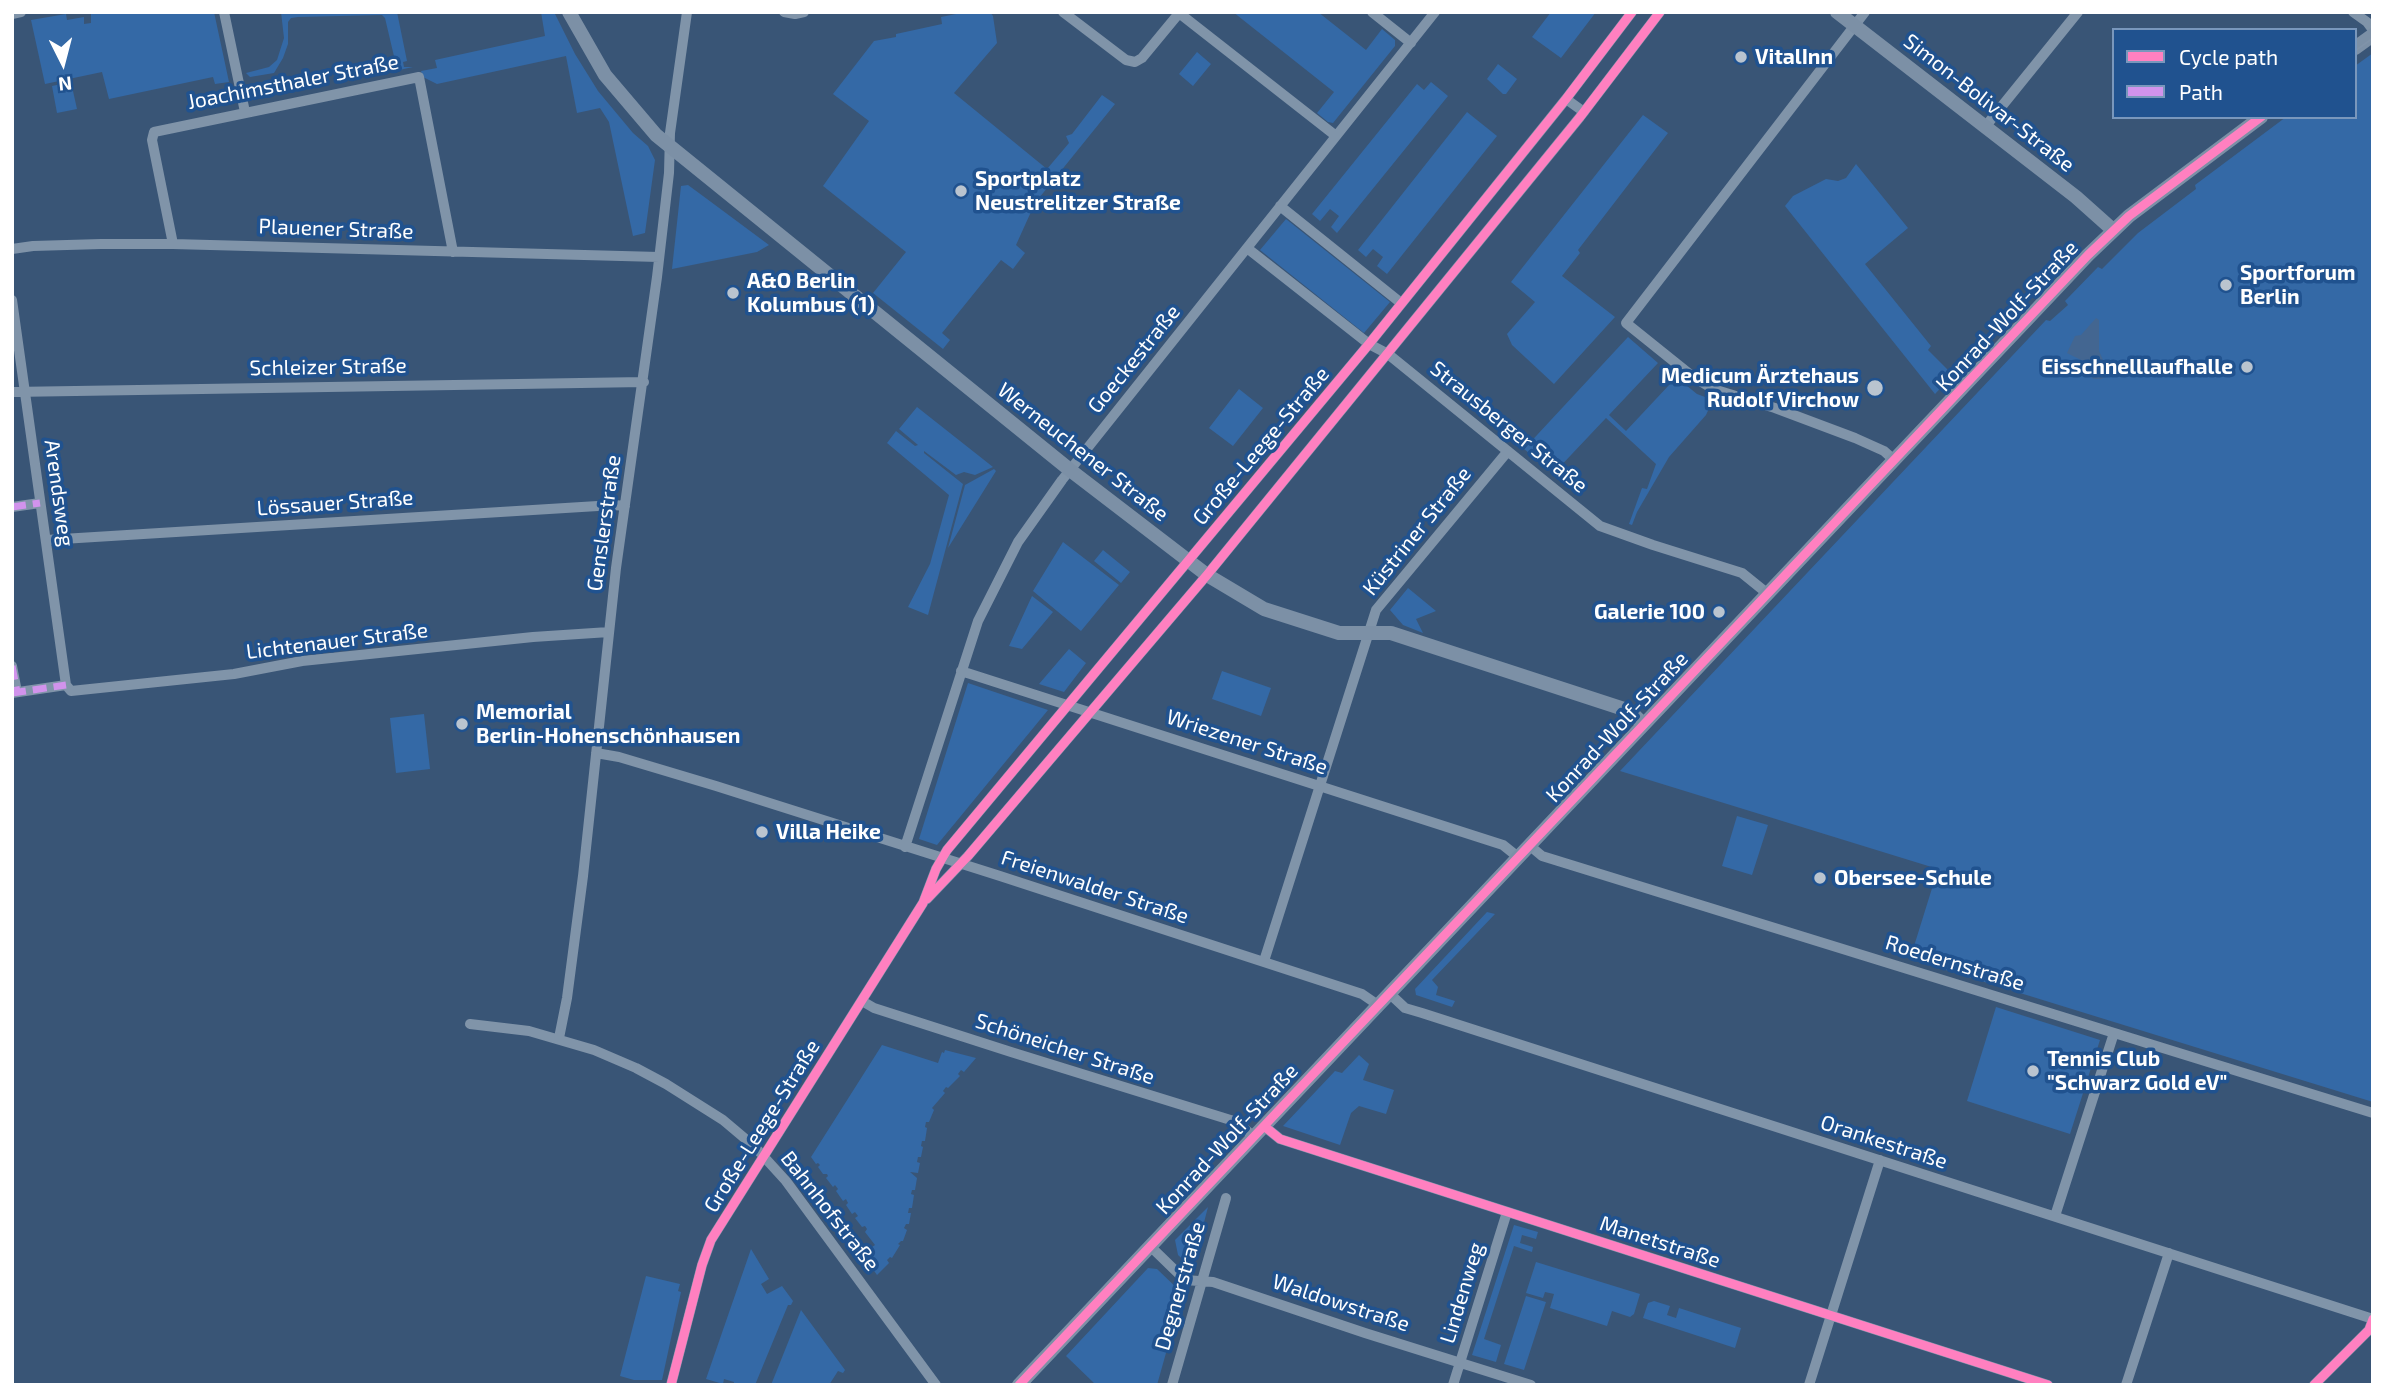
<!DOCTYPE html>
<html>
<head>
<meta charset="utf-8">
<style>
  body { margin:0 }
  #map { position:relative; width:2385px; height:1397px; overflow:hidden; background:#395576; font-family:"Exo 2",sans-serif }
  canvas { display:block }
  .frame { position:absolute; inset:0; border:14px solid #fff; pointer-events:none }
  .legend { position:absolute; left:2112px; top:28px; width:245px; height:91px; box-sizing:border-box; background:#20528f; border:2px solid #7997bc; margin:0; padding:9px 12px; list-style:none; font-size:21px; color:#fff }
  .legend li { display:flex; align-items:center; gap:14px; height:35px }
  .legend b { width:35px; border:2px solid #7997bc }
  .north { position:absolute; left:28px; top:28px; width:70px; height:70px; -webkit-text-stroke:5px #20528f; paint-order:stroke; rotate:174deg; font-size:19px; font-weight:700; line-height:28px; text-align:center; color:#fff }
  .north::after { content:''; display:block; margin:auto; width:24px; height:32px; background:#fff; clip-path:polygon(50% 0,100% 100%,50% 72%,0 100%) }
</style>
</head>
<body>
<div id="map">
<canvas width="2385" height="1397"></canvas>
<div class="frame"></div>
<ul class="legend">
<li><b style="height:9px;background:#ff80c0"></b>Cycle path</li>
<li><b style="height:9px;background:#d193ec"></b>Path</li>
</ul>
<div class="north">N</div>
</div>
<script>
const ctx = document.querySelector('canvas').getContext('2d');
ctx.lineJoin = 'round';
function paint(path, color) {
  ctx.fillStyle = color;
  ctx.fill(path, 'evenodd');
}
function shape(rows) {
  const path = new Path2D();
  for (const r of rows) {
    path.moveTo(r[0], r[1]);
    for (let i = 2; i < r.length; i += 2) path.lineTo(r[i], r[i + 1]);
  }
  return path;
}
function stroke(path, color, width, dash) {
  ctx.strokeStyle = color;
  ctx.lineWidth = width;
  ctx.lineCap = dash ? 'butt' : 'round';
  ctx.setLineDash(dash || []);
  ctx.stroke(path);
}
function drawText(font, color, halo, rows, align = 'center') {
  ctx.font = font + ' "Exo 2",sans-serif';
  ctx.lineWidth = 7;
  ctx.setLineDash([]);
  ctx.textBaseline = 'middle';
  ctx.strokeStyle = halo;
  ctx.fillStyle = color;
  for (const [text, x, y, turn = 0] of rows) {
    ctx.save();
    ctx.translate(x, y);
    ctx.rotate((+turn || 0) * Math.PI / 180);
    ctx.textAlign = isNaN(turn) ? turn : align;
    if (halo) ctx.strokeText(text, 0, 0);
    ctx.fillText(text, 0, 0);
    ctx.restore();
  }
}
paint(shape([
  [91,12,214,12,229,82,215,84,213,77,109,99,102,72,45,84,31,20,66,14,67,20,84,17,84,24,91,23],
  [281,12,397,12,407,61,403,62,404,67,413,67,395,71,397,69,385,18,382,15,298,17,291,18,288,22,288,44,283,58,274,73,250,77,246,73,269,67,277,60,284,38],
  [541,12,554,12,575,54,598,91,633,133,648,146,655,160,645,233,633,236,609,122,600,108,577,113,566,56,437,84,423,77,421,71,437,68,435,60,545,36],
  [966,12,990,12,993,16,997,43,954,93,1047,169,1069,143,1066,136,1072,134,1102,95,1115,104,1035,203,1016,245,1025,253,1013,269,1001,260,942,333,950,340,943,349,873,293,906,252,823,186,869,121,833,94,874,41,896,37,896,34,942,24,941,17],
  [1233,12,1318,12,1366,50,1382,29,1395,40,1395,46,1333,123,1328,122,1317,113,1334,92],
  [1551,12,1596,12,1561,58,1532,37],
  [1197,52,1211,64,1193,86,1179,74],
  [2373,53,2373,1102,1910,959,1938,869,1620,771,2046,320,2050,321,2068,305,2065,301,2098,267,2102,269,2138,233,2196,189,2195,185,2286,117,2355,117,2355,66],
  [1498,64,1517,79,1506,94,1503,94,1487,79],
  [71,82,77,109,57,113,52,86],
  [1431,82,1448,96,1337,233,1331,227,1339,216,1330,209,1320,221,1312,214,1417,84,1424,90],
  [1467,112,1497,136,1387,274,1377,266,1383,257,1373,249,1366,257,1358,250],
  [1643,115,1668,133,1578,250,1580,253,1562,276,1615,317,1554,384,1512,345,1507,334,1535,302,1511,282],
  [1856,164,1908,228,1865,264,1931,346,1928,350,1953,375,1935,394,1785,206,1793,196,1826,179,1838,181,1846,178],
  [688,185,703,196,769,245,757,252,672,269,681,186],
  [1286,219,1390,302,1364,333,1260,250],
  [1628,337,1658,363,1609,415,1626,431,1670,384,1661,374,1666,369,1697,394,1713,400,1706,415,1669,457,1637,512,1632,525,1629,524,1642,488,1647,489,1656,464,1606,418,1554,473,1524,449],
  [1239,389,1263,408,1233,446,1209,428],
  [917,407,993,467,975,475,964,472,956,475,924,451,924,453,963,484,928,615,908,607,930,564,949,495,887,443,896,431,915,446,918,445,899,429],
  [994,469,996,471,948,548,965,485],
  [1063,542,1119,585,1081,631,1033,591],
  [1103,550,1130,572,1121,583,1094,561],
  [1408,588,1436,611,1416,619,1423,633,1403,625,1390,610],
  [1032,596,1053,612,1022,649,1009,646],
  [1069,649,1086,663,1064,692,1039,684],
  [1222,671,1271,688,1261,716,1212,699],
  [968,683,1048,710,937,845,919,839],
  [424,714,430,769,396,773,390,718],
  [1737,816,1768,825,1752,875,1722,866],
  [1487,912,1495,914,1432,980,1438,987,1436,995,1455,1001,1452,1007,1416,995,1415,989],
  [1996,1007,2100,1040,2070,1134,1967,1101],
  [882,1045,938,1063,942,1052,944,1053,945,1050,976,1058,964,1072,961,1070,958,1074,960,1076,948,1088,946,1087,943,1091,945,1093,932,1108,934,1110,929,1122,926,1122,925,1127,927,1128,925,1141,922,1141,921,1146,923,1147,921,1157,918,1157,917,1162,920,1163,918,1173,910,1172,917,1178,915,1190,912,1190,911,1194,914,1195,912,1208,909,1208,908,1213,911,1213,909,1224,906,1224,904,1228,907,1230,903,1241,901,1241,898,1244,900,1245,892,1258,890,1257,887,1260,889,1263,877,1275,861,1252,871,1245,872,1247,875,1245,865,1232,867,1229,865,1226,862,1227,855,1218,858,1216,855,1212,852,1214,846,1205,848,1203,846,1199,843,1201,836,1191,838,1189,835,1185,833,1187,826,1178,828,1176,827,1174,823,1174,818,1167,820,1165,818,1163,816,1164,811,1157],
  [1359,1055,1369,1064,1363,1080,1394,1090,1386,1114,1359,1106,1351,1113,1340,1145,1283,1126,1335,1071,1342,1073],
  [1208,1207,1193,1265,1190,1266,1178,1255,1175,1240],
  [1514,1225,1538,1232,1536,1239,1522,1235,1520,1243,1533,1247,1532,1252,1514,1246,1484,1339,1501,1345,1496,1362,1472,1355],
  [751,1249,769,1279,761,1284,767,1294,782,1286,793,1301,791,1305,788,1305,755,1385,734,1385,734,1382,724,1379,723,1384,706,1379],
  [1536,1262,1640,1294,1634,1314,1630,1317,1612,1311,1607,1326,1550,1308,1554,1294,1545,1292,1543,1298,1526,1293],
  [1148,1268,1157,1269,1181,1292,1182,1296,1157,1385,1094,1383,1066,1356],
  [646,1276,680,1284,678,1291,681,1292,662,1380,634,1380,620,1376],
  [1526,1296,1546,1302,1524,1370,1504,1364],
  [1654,1301,1670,1306,1667,1315,1676,1318,1679,1308,1741,1328,1735,1348,1643,1318,1648,1303],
  [801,1310,845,1370,843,1373,838,1371,829,1385,771,1385]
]), '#3469a6');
paint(shape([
  [2096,318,2099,320,2099,351,2108,371,2106,377,2101,379,2094,379,2085,374,2083,361,2067,353,2075,336,2081,335]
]), '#436691');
stroke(shape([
  [224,12,245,112],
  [784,12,795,14,804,12],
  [1063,12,1126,60,1135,62,1142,58,1180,12],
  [1372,12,1411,43],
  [1865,12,1626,323,1692,376,1713,389,1775,408,1855,438,1884,451,1894,460],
  [2353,12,2367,22,2373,30],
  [1179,13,1336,136],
  [12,14,21,12],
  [1566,99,1584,112],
  [1985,127,2078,12],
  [1280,206,1401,303],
  [173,244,152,140,154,132,419,77,453,252],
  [1247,248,1369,344,1388,354,1600,526,1653,545,1742,573,1768,594],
  [12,249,33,246,101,244,173,244,659,257],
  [12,300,66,685,71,691,234,674,302,661,533,637,609,632],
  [12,392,644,382],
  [12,507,40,503],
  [46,540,614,505,625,506],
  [12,666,17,692],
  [961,671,1503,845,1518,857],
  [12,693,66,685],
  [596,753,619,757,716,786,1000,876,1362,994,1378,1005],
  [1529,845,1542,856,2373,1113],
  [905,847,978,621,1018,542,1062,480,1435,12],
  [927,899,968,856,1207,575,1580,117,1660,12],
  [1264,961,1376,610,1508,451],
  [1389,993,1405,1008,1422,1013,2373,1319],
  [862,1001,874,1008,1011,1052,1237,1122,1254,1137],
  [470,1024,529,1031,594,1050,636,1068,666,1084,723,1120,755,1147,786,1181,936,1385],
  [559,1038,567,998,583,876,616,568,657,277,669,173,670,133,687,12],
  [1264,1126,1280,1139,2048,1385],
  [2055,1216,2114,1033],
  [1150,1246,1185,1280,1213,1282,1365,1333,1531,1385],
  [671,1385,702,1265,711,1240,923,903,936,869,947,850,1369,344,1566,99,1632,12],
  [1172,1385,1226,1198],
  [1453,1385,1507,1212],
  [1809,1385,1880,1160],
  [2126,1385,2169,1253],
  [2314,1385,2369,1330,2373,1319]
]), '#8094a9', 10);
stroke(shape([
  [569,12,605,75,656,135,1070,470,1207,575,1264,609,1339,633,1391,633,1630,711,1643,724],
  [1837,12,2076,197,2113,230],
  [2355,48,2373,35],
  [1019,1385,2088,255,2129,216,2261,117]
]), '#7c90a6', 14);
stroke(shape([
  [2355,51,2373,38],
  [1022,1385,2102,244,2141,208,2265,117]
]), '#8093a9', 2);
stroke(shape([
  [12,507,40,503],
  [12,666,17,692],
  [12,693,66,685]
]), '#d193ec', 7, [14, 7]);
stroke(shape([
  [927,899,968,856,1207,575,1580,117,1660,12],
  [1264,1126,1280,1139,2048,1385],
  [671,1385,702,1265,711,1240,923,903,936,869,947,850,1369,344,1566,99,1632,12],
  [1019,1385,2088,255,2129,216,2261,117],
  [2314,1385,2369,1330,2373,1319]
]), '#ff80c0', 9);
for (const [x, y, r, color] of [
  [1741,57,7,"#bac4cf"],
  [961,191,7,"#bac4cf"],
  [2226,285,7,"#bac4cf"],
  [733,293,7,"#bac4cf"],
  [2247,367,7,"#bac4cf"],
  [1875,388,9,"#bac4cf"],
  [1719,612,7,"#bac4cf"],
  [462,724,7,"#bac4cf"],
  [762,832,7,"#bac4cf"],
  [1820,878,7,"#bac4cf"],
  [2033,1071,7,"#bac4cf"]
]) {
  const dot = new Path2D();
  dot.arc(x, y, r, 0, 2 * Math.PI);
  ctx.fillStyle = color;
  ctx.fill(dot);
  stroke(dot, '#20528f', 2.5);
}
drawText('bold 21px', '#fff', '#20528f', [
  ["VitalInn",1755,57],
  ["Sportplatz",975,179],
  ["Neustrelitzer Straße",975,203],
  ["Sportforum",2240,273],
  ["Berlin",2240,297],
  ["A&O Berlin",747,281],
  ["Kolumbus (1)",747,305],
  ["Eisschnelllaufhalle",2233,367,"right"],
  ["Medicum Ärztehaus",1859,376,"right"],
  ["Rudolf Virchow",1859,400,"right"],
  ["Galerie 100",1705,612,"right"],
  ["Memorial",476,712],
  ["Berlin-Hohenschönhausen",476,736],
  ["Villa Heike",776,832],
  ["Obersee-Schule",1834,878],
  ["Tennis Club",2047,1059],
  ["\"Schwarz Gold eV\"",2047,1083]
], 'left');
drawText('21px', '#fff', '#20528f', [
  ["Joachimsthaler Straße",293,82,-11],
  ["Simon-Bolivar-Straße",1989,103,38],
  ["Plauener Straße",336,229,2],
  ["Konrad-Wolf-Straße",2007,316,-47],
  ["Goeckestraße",1134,359,-51],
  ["Schleizer Straße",328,367,-1],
  ["Strausberger Straße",1509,427,39],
  ["Große-Leege-Straße",1261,446,-50],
  ["Werneuchener Straße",1083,452,38],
  ["Arendsweg",59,493,82],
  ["Lössauer Straße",335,503,-4],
  ["Genslerstraße",604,523,-82],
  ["Küstriner Straße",1417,531,-51],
  ["Lichtenauer Straße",337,641,-7],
  ["Konrad-Wolf-Straße",1617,727,-47],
  ["Wriezener Straße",1247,742,18],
  ["Freienwalder Straße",1095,887,18],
  ["Roedernstraße",1955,963,17],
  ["Schöneicher Straße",1065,1049,18],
  ["Große-Leege-Straße",762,1126,-58],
  ["Konrad-Wolf-Straße",1227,1139,-47],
  ["Orankestraße",1884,1142,18],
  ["Bahnhofstraße",830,1211,52],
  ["Manetstraße",1660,1242,18],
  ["Degnerstraße",1180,1286,-74],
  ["Lindenweg",1462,1293,-73],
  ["Waldowstraße",1341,1303,18]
]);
</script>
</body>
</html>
